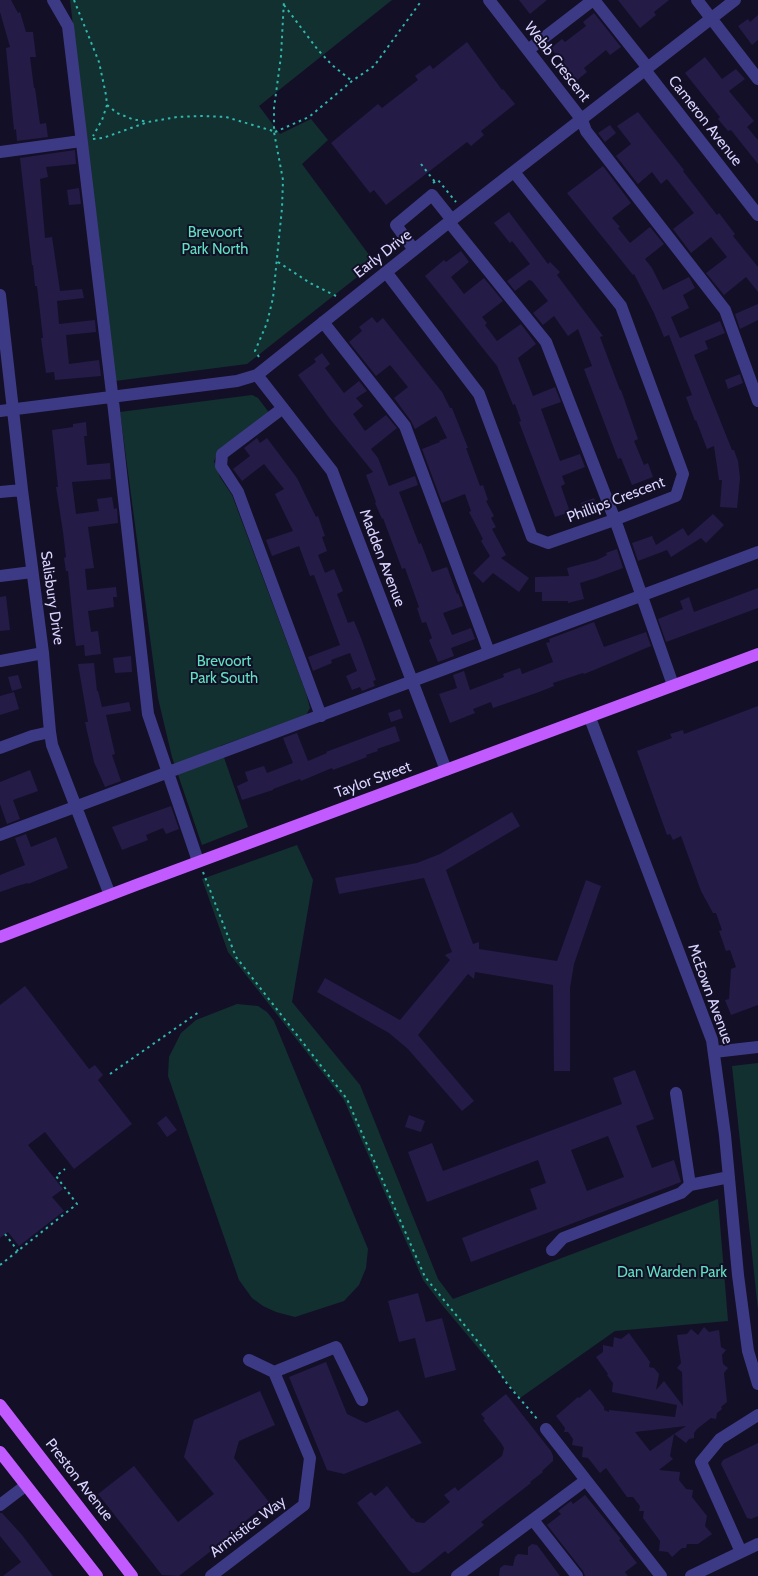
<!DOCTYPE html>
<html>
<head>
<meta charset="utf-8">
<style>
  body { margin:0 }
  canvas { display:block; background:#130f26 }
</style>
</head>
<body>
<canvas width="758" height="1576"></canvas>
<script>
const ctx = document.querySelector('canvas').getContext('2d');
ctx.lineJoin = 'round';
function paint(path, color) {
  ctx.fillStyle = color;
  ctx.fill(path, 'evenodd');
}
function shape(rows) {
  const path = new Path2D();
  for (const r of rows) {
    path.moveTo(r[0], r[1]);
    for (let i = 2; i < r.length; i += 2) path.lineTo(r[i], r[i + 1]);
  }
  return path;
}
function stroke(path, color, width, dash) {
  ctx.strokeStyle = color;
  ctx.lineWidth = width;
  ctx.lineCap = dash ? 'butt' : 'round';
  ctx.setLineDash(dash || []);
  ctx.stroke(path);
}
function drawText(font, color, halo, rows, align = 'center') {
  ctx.font = font + ' Cabin,sans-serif';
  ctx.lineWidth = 4;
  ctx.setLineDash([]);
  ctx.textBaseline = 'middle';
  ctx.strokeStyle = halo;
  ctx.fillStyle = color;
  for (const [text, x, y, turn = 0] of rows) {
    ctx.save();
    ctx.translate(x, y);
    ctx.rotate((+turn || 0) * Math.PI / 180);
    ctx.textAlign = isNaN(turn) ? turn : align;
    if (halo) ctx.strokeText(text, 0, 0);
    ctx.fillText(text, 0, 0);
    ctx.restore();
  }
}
paint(shape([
  [70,0,392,0,259,106,280,134,311,119,328,140,302,164,375,263,247,364,115,381],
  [252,395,258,398,270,414,220,448,214,461,220,477,232,495,306,693,310,708,306,715,220,746,248,827,202,845,172,757,158,698,120,412],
  [297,845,313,880,292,1002,360,1085,438,1279,453,1299,718,1199,728,1321,615,1331,520,1398,443,1306,423,1280,344,1100,228,952,202,879],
  [237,1004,258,1006,267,1012,274,1021,368,1249,366,1268,359,1285,344,1301,295,1317,276,1312,263,1306,252,1298,239,1280,168,1076,169,1057,181,1033,196,1020],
  [758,1063,758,1310,732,1066]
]), '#12302f');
paint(shape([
  [0,0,11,0,18,13,20,12,26,32,33,32,36,57,30,57,34,88,35,88,40,124,46,123,48,137,17,141,16,129,14,130,6,48,10,47,0,12],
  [519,0,547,0,530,14],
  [618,0,669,0,654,12,656,15,640,28],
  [594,13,621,47,610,55,606,50,584,68,587,72,576,81,551,48,562,39,565,42,586,26,583,22],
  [758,15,758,40,752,45,738,26,748,19,750,22],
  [467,42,502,90,503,89,515,104,481,131,484,135,471,146,467,142,386,205,374,190,370,193,331,143,378,104,382,108,418,80,415,76,430,65,433,69],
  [705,57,722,79,736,69,745,79,729,91,754,121,747,127,758,140,758,164,731,130,728,131,718,119,720,117,685,73],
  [638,112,684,170,683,171,717,215,719,213,735,234,733,236,758,267,758,292,746,277,724,295,706,273,727,257,711,237,691,253,673,229,694,213,667,179,661,184,652,172,638,184,616,156,631,144,617,126],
  [610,125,616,133,605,142,598,133],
  [75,150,76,164,46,167,48,177,40,179,45,238,52,237,60,291,82,289,84,298,57,301,59,324,95,320,96,332,66,335,69,364,99,360,101,376,55,380,54,372,46,373,41,338,43,338,37,286,35,286,33,265,32,265,20,158],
  [603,166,631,203,612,218,620,227,618,228,630,243,650,227,664,244,645,259,652,268,663,290,689,277,695,288,683,295,689,308,671,317,680,338,720,321,725,333,705,341,708,349,694,355,732,450,734,450,738,461,740,478,737,508,720,507,722,480,719,480,714,446,707,449,696,420,695,421,686,397,692,395,669,335,664,337,654,313,634,274,633,275,567,193],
  [79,188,81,204,69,205,67,190],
  [509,212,548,264,550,262,560,272,557,275,603,336,600,337,620,390,621,390,638,439,634,441,644,465,648,463,653,477,632,485,621,458,618,459,584,369,592,366,578,329,568,336,554,316,543,325,533,313,548,301,532,281,529,280,515,291,507,281,530,264,512,241,510,243,494,223],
  [461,251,469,262,451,277,464,294,484,278,503,301,482,317,487,323,485,325,497,341,521,324,536,344,518,358,533,396,555,387,561,402,541,409,560,461,580,454,585,467,562,476,565,484,561,486,570,512,555,517,519,422,521,421,515,404,513,405,497,366,425,276,444,260,446,262],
  [758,304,758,320,740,329,735,314],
  [372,317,377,323,383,318,442,392,450,408,452,408,468,448,466,448,480,486,483,485,488,500,486,501,494,516,491,518,496,527,492,529,506,555,501,558,529,578,519,592,493,573,483,583,473,573,490,556,481,541,483,539,469,512,471,511,465,494,442,503,422,449,440,442,439,441,447,438,436,416,415,429,411,421,394,398,408,387,390,365,376,376,349,342,362,331,359,327],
  [322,353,330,364,325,368,344,393,359,381,367,391,356,398,363,406,353,414,365,431,386,415,397,428,371,449,378,458,389,486,415,476,418,485,399,492,419,544,421,543,432,572,447,567,457,594,458,593,463,606,443,613,452,635,471,628,475,639,451,648,454,656,438,662,429,640,432,638,426,622,422,623,417,608,419,607,405,568,402,569,383,518,382,519,375,503,376,502,366,475,373,472,330,419,298,375,316,362,314,359],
  [740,374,743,383,728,389,725,380],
  [86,422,87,436,84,436,87,465,110,463,111,479,72,482,76,514,99,511,97,499,112,497,114,509,117,508,118,523,88,527,94,568,85,569,87,590,116,587,117,597,113,597,114,607,88,611,91,632,98,631,101,654,85,656,84,645,76,646,74,631,68,571,66,571,64,558,66,557,63,532,56,487,58,487,52,430,73,427,73,424],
  [257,438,260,443,267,438,297,478,316,517,318,516,325,536,322,537,327,551,318,555,325,573,334,569,343,591,337,594,348,623,354,621,361,638,376,680,373,681,375,686,362,691,360,687,352,690,346,676,357,671,350,653,331,660,332,663,313,671,308,657,340,645,314,575,310,576,299,546,272,556,266,540,293,531,275,494,284,489,264,464,242,481,233,469,250,456,244,448],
  [594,498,597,507,584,512,581,503],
  [713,514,724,525,706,543,701,538,671,557,667,550,638,561,632,543,652,536,656,545,683,528,688,536],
  [617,549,623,568,596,578,580,583,584,599,568,603,568,601,542,601,542,592,535,592,535,577,569,576,567,568,597,560,607,555,606,553],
  [758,588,758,608,666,642,658,619,683,609,680,601,689,597,694,612],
  [6,596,10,630,0,631,0,597],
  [594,622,604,647,646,632,651,646,594,670,584,674,583,673,553,683,554,686,539,692,493,708,491,702,473,709,475,713,450,723,439,694,457,688,453,675,464,671,470,690,504,677,503,674,520,668,522,674,553,662,546,643,550,642,549,639],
  [131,656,132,672,115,673,113,658],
  [94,663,97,691,98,691,102,707,129,702,131,711,106,715,115,754,112,755,121,781,105,787,94,762,85,722,88,722,78,664],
  [18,675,22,688,12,691,8,677],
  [14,692,19,709,0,715,0,696],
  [758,706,758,1005,731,1015,725,1000,729,999,731,969,736,967,730,950,726,951,719,931,722,930,716,913,713,913,701,891,681,836,673,840,670,834,667,835,637,751,672,738,670,734,683,730,684,734],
  [400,709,403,718,391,722,388,713],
  [395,726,400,741,377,749,378,751,366,755,367,757,333,770,332,768,301,781,300,779,273,789,273,790,242,800,237,786,248,781,245,772,264,766,267,773,293,763,283,738,297,733,308,761,327,753,326,752],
  [30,770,38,791,13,800,20,819,7,824,0,804,0,782],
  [171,806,179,829,166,834,163,828,146,835,148,840,122,850,112,827],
  [512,812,520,826,446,870,473,944,479,942,479,949,557,961,586,880,601,886,574,964,570,988,570,1071,554,1071,553,985,475,972,474,979,468,974,418,1035,474,1101,462,1111,408,1049,389,1033,317,992,325,978,400,1020,450,960,445,955,452,952,424,878,339,894,335,878,417,863,440,854],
  [26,834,31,847,56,837,68,868,28,884,28,883,17,886,0,892,0,875,25,865,15,838],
  [25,986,89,1069,95,1065,103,1075,98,1080,132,1124,74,1169,45,1132,28,1145,63,1189,52,1197,64,1211,19,1246,8,1232,0,1238,0,1005],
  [635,1070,654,1119,636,1126,652,1168,674,1160,681,1182,471,1262,462,1238,537,1209,530,1189,546,1183,538,1160,427,1202,408,1152,432,1143,443,1171,622,1104,613,1078],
  [608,1136,624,1177,587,1191,571,1150],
  [409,1115,425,1121,421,1132,405,1127],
  [166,1116,177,1130,167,1137,157,1123],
  [418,1293,426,1322,442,1318,456,1370,425,1378,415,1338,399,1342,388,1301],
  [704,1327,709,1332,719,1330,721,1347,726,1350,722,1355,723,1364,728,1368,724,1373,727,1402,721,1407,722,1409,717,1413,716,1419,711,1418,697,1429,694,1433,694,1438,689,1439,686,1443,674,1434,686,1426,635,1432,650,1451,674,1434,670,1456,673,1459,659,1470,680,1472,679,1480,686,1489,693,1490,692,1497,707,1516,705,1526,712,1534,698,1544,687,1544,686,1548,682,1548,672,1557,668,1552,659,1551,660,1541,643,1518,644,1511,639,1511,640,1506,633,1497,627,1497,606,1468,600,1473,588,1458,582,1457,583,1447,572,1445,573,1439,568,1432,564,1432,565,1428,556,1416,578,1397,579,1398,590,1389,604,1407,604,1410,609,1412,609,1410,675,1417,677,1405,612,1392,613,1383,607,1375,608,1374,596,1357,603,1352,603,1345,613,1347,614,1337,621,1339,629,1333,650,1362,649,1367,654,1368,659,1374,656,1390,664,1381,683,1406,682,1372,677,1368,681,1363,677,1335,687,1334,691,1329,698,1335],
  [326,1362,347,1414,366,1423,398,1410,422,1443,344,1474,327,1470,289,1377],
  [260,1391,275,1425,239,1441,234,1458,269,1502,233,1531,234,1533,179,1576,162,1575,98,1494,134,1466,178,1522,214,1494,184,1457,194,1420],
  [506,1394,551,1451,553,1456,553,1461,542,1471,543,1472,530,1482,531,1483,481,1522,484,1525,448,1554,445,1551,419,1572,413,1573,409,1571,357,1503,371,1492,375,1496,387,1486,412,1519,413,1518,416,1522,424,1523,450,1502,444,1495,447,1493,455,1487,458,1491,502,1456,504,1448,501,1443,483,1420,485,1419,481,1414],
  [758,1443,758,1516,751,1519,747,1518,721,1464,723,1460],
  [585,1495,621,1539,619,1540,637,1563,625,1572,628,1576,585,1576,583,1571,547,1525,561,1514,558,1511,571,1501,573,1504],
  [0,1513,2,1513,22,1535,53,1576,3,1576,21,1562,0,1536],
  [532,1544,537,1545,560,1576,499,1576,500,1568,504,1565,513,1566,515,1557,518,1554,528,1555,528,1547]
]), '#241b47');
stroke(shape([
  [74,0,99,62,106,95,107,105,102,120,93,136],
  [284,5,318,50,332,65,352,81],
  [107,105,117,113,132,119,148,122],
  [275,132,309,117,352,81,374,66,422,0],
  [93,139,103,138,148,122,177,117,200,116,226,117,273,131],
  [421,164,435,182],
  [433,183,438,180,456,202],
  [278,262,310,283,336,296],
  [259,357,255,351,267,323,273,298,282,208,283,180,274,132,274,108,281,56,284,0],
  [203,872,236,957,347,1099,425,1277,484,1349,508,1385,538,1420],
  [110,1074,199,1012],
  [5,1234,18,1251],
  [0,1265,77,1204,56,1176,65,1169]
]), '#2fb8b0', 2, [2.5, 4]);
stroke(shape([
  [53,0,68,26,114,410,148,714,198,861],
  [489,0,582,120,586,131,725,310,758,401],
  [594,0,648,68],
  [697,0,758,79],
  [528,50,593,0],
  [645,70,758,215],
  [0,152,81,141],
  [449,222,546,342,618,528,673,685],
  [414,250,396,225,432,195,452,220],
  [386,272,479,394,532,537,548,543,614,520,676,496,683,474,621,306,514,172],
  [0,295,22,490,43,653,50,732,52,745,110,895],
  [323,322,405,426,489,652],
  [257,375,332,471,446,770],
  [283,408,222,454,221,466,238,492,321,716],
  [0,411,237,381,257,375,449,222,735,0],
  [0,492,22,490],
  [0,576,32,572],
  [0,661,43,653],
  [590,718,712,1040,725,1135,738,1275,748,1351,758,1384],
  [0,748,32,736,50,732],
  [0,835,758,552],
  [714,1052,758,1047],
  [676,1093,690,1185],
  [552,1250,563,1238,681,1193,690,1185,729,1177],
  [274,1372,336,1347,362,1400],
  [546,1429,661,1576],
  [0,1505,25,1486],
  [533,1520,577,1576],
  [741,1552,701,1462,720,1439,758,1415],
  [211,1576,304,1505,310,1458,274,1372,249,1360],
  [457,1576,586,1480],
  [691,1576,758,1544]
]), '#3d3a85', 12);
stroke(shape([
  [0,937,136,885,758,654],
  [0,1405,132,1576],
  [0,1452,97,1576]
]), '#c25bff', 12);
drawText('15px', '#d9d4ff', '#130f26', [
  ["Webb Crescent",557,62,52],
  ["Cameron Avenue",705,121,52],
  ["Early Drive",383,254,-38],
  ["Phillips Crescent",616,500,-21],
  ["Madden Avenue",382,558,69],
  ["Salisbury Drive",52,598,82],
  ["Taylor Street",373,780,-20],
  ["McEown Avenue",710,994,70],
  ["Preston Avenue",79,1480,52],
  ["Armistice Way",248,1527,-37]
]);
drawText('15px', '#5fe0c0', '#130f26', [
  ["Brevoort",215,233],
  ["Park North",215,250],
  ["Brevoort",224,662],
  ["Park South",224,679],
  ["Dan Warden Park",672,1273]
]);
</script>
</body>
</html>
